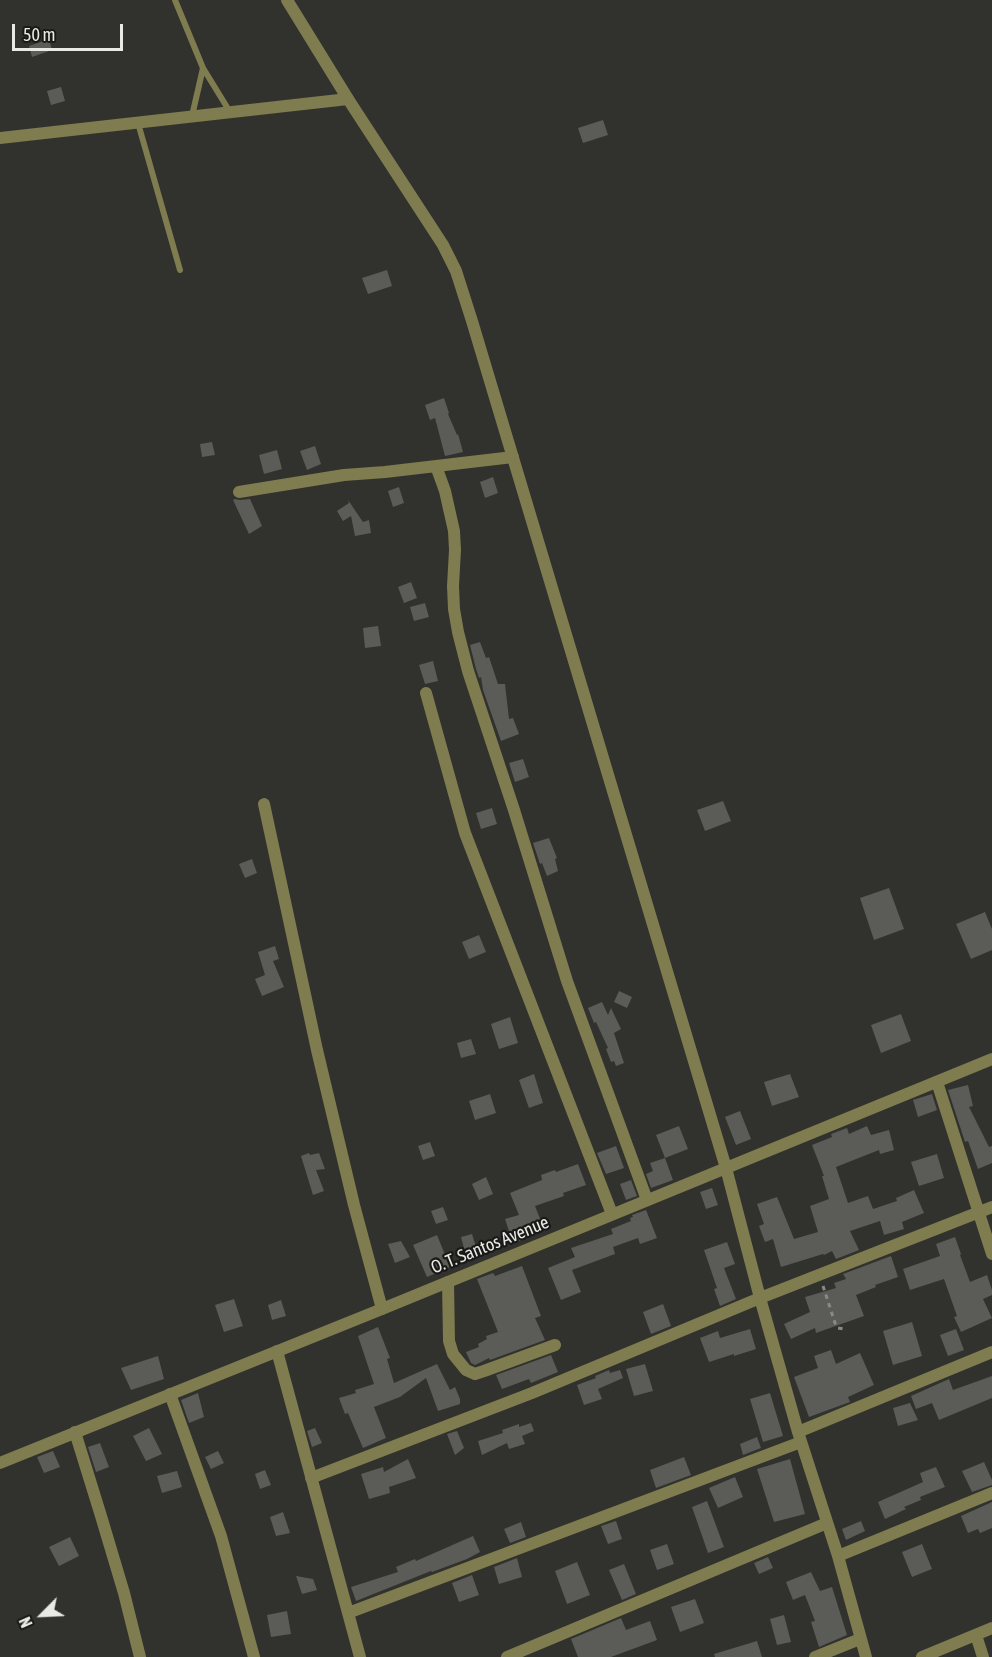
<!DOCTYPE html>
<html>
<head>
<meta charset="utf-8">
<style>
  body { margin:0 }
  #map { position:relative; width:992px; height:1657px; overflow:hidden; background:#31312d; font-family:"Asap Condensed",sans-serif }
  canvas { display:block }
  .north { position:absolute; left:12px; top:1585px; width:60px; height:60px; -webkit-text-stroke:4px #191917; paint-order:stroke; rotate:246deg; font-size:16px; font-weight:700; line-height:24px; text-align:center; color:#e9e9e6 }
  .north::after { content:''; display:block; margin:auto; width:21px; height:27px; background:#e9e9e6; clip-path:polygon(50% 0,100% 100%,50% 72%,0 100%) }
  .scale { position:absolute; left:12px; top:24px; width:111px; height:27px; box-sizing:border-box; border:3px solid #e9e9e6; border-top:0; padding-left:8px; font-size:18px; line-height:21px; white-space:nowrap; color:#e9e9e6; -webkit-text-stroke:4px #191917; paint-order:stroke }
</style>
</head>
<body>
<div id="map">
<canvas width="992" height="1657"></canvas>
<div class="north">N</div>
<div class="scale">50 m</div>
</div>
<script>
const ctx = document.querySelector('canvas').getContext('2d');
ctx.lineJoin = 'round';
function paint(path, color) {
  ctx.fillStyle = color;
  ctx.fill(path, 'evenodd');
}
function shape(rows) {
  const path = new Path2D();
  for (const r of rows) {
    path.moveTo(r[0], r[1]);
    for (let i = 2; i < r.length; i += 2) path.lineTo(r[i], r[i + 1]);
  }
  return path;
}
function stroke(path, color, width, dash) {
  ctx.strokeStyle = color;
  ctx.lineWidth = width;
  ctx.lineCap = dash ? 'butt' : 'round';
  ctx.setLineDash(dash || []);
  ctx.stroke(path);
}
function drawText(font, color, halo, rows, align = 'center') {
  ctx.font = font + ' "Asap Condensed",sans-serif';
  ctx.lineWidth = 4.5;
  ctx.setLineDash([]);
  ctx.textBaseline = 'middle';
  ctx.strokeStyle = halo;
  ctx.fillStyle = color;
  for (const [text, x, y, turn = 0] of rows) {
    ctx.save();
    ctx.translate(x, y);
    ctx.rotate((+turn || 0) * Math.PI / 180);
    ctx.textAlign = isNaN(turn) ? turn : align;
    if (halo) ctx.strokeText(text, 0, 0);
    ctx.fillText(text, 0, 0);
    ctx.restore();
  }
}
paint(shape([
  [49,39,52,50,32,57,29,46],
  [61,87,65,101,51,105,47,91],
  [603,120,608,135,583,143,578,128],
  [387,270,392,286,368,294,362,278],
  [444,398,449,413,448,414,457,435,458,434,463,452,445,456,435,418,430,420,425,405],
  [212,442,215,455,202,457,200,444],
  [315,446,321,464,307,470,300,451],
  [277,450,282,469,264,474,259,455],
  [493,477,498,493,485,498,480,482],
  [399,487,404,503,393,507,388,491],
  [235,499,240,500,250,499,262,526,249,534,233,500],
  [348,500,363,522,369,520,371,533,355,536,351,516,343,521,337,511,349,503],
  [411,582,417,598,404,603,398,587],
  [425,603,429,617,414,621,410,607],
  [378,626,381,646,365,648,363,628],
  [480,642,486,658,489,657,498,684,505,684,509,719,513,718,519,734,501,741,483,690,481,677,479,678,476,669,470,645],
  [433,661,438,681,425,684,419,665],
  [523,759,529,777,515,782,509,763],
  [723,801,731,821,705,831,697,810],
  [492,808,497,824,481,829,476,813],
  [549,838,557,858,555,859,558,871,547,876,542,863,540,864,533,843],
  [252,859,257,873,245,878,239,864],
  [889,888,904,929,874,940,860,898],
  [985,912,992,929,992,950,971,959,956,924],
  [479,935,486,952,469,959,462,942],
  [275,946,279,959,273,961,284,987,262,996,255,979,265,975,258,952],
  [619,991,632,997,627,1008,614,1002],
  [602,1002,608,1015,611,1008,621,1029,614,1033,624,1063,616,1066,614,1061,611,1062,606,1049,608,1048,596,1022,594,1023,588,1008],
  [901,1014,911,1041,881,1053,871,1025],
  [510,1017,518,1043,499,1049,491,1024],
  [471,1039,476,1054,461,1058,457,1043],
  [534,1074,543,1103,529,1108,519,1080],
  [790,1074,799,1097,772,1106,764,1082],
  [968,1085,973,1106,969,1107,989,1147,992,1146,992,1163,978,1169,968,1141,965,1142,948,1090],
  [490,1094,496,1113,475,1120,469,1101],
  [932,1094,937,1110,918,1117,913,1100],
  [740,1111,751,1139,736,1145,725,1117],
  [679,1126,688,1149,665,1158,656,1135],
  [867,1126,871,1135,889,1130,894,1150,880,1154,879,1150,836,1167,848,1203,868,1196,873,1209,897,1201,896,1198,914,1190,924,1213,902,1222,904,1229,884,1235,880,1221,850,1231,859,1250,836,1259,832,1251,824,1255,823,1254,781,1267,773,1239,765,1242,759,1226,764,1224,757,1204,777,1197,794,1239,818,1232,810,1206,829,1199,822,1176,824,1176,812,1145,832,1137,831,1134,847,1128,849,1134],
  [430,1142,435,1156,423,1160,418,1146],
  [616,1146,624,1168,606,1174,597,1153],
  [309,1153,310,1155,319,1153,325,1169,316,1170,324,1191,313,1195,301,1156],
  [937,1154,944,1178,919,1186,911,1162],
  [665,1158,673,1180,651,1188,646,1174,653,1171,650,1163],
  [578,1164,586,1185,563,1193,564,1196,535,1206,541,1221,521,1229,524,1239,513,1243,505,1219,519,1215,510,1193,542,1180,541,1175,555,1170,556,1172],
  [486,1177,493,1194,479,1200,472,1184],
  [631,1180,637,1196,626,1200,620,1184],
  [712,1188,718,1205,706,1209,700,1192],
  [443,1207,448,1220,436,1224,431,1211],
  [646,1210,657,1238,640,1244,638,1238,613,1247,615,1254,572,1270,581,1292,561,1300,548,1268,575,1257,571,1248,613,1234,611,1229,631,1221,630,1218,633,1217,632,1215],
  [472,1234,478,1253,466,1256,461,1237],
  [437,1235,450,1267,427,1277,413,1245],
  [955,1237,961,1254,960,1255,970,1282,987,1275,992,1290,992,1295,983,1299,992,1318,961,1332,954,1317,957,1316,944,1279,910,1290,903,1269,940,1256,936,1244],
  [401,1241,410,1257,395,1263,388,1244],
  [727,1242,735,1264,724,1268,736,1299,720,1306,714,1289,717,1288,704,1250],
  [891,1256,898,1277,875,1285,876,1287,856,1295,864,1316,816,1333,815,1328,791,1339,784,1324,810,1312,805,1297,836,1288,834,1283,846,1279,843,1274],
  [522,1266,541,1316,535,1318,545,1340,490,1360,489,1358,475,1365,471,1363,466,1352,479,1347,478,1344,487,1339,486,1336,498,1332,477,1279,493,1273,495,1276],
  [234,1299,243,1326,224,1332,215,1305],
  [281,1300,286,1316,272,1320,268,1305],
  [663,1304,671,1326,651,1334,643,1312],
  [912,1322,922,1356,893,1365,883,1331],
  [378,1327,390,1358,387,1359,394,1383,437,1364,450,1390,455,1387,460,1399,460,1404,438,1411,426,1378,400,1397,374,1407,386,1438,363,1448,348,1413,345,1414,339,1398,356,1393,355,1390,374,1384,358,1336],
  [750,1329,756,1349,734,1356,734,1354,709,1362,700,1338,718,1331,720,1338],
  [956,1329,964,1350,948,1356,940,1335],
  [831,1350,836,1364,860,1353,874,1385,848,1397,850,1402,809,1417,794,1377,818,1368,814,1356],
  [551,1355,558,1372,531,1383,529,1379,502,1389,496,1375],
  [158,1356,164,1379,131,1390,121,1368],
  [645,1364,653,1391,634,1396,626,1369],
  [609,1370,610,1373,620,1370,623,1378,598,1389,602,1399,584,1405,577,1385,596,1378,595,1376],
  [992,1376,992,1398,939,1420,932,1403,916,1409,911,1396,949,1379,953,1390],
  [198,1393,204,1417,189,1423,181,1400],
  [770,1393,783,1436,763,1442,750,1399],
  [910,1403,918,1420,898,1426,893,1408],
  [531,1423,534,1431,522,1436,525,1444,509,1449,507,1443,482,1455,478,1441,503,1433,502,1430,519,1424,519,1427],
  [149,1428,162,1454,146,1461,133,1436],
  [315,1428,322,1443,312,1447,307,1431],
  [457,1431,464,1448,455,1455,447,1434],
  [757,1437,761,1448,743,1455,740,1444],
  [100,1443,109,1467,96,1472,88,1447],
  [53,1451,60,1467,44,1473,37,1457],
  [218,1451,224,1463,211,1469,205,1457],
  [684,1457,691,1475,656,1488,650,1470],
  [408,1459,416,1478,389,1487,390,1493,369,1499,361,1474,383,1467,384,1472],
  [790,1459,805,1514,774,1522,757,1469],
  [984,1462,992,1480,992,1485,972,1492,962,1471],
  [936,1467,945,1487,920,1497,921,1500,904,1507,906,1509,885,1519,878,1502,923,1482,920,1473],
  [265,1470,271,1485,260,1489,255,1474],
  [177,1471,182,1487,162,1493,157,1476],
  [735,1477,743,1497,718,1508,709,1488],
  [707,1501,724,1547,708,1553,692,1507],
  [992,1502,992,1528,980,1533,978,1529,968,1533,961,1516],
  [283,1512,290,1533,276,1536,270,1517],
  [616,1521,622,1539,608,1544,601,1526],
  [861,1521,865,1531,846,1540,842,1529],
  [521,1522,526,1537,510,1543,504,1529],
  [473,1536,480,1552,467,1559,432,1572,431,1571,356,1601,351,1587,398,1572,396,1567,415,1559,416,1561],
  [70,1537,79,1556,59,1566,49,1547],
  [667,1544,674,1564,657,1570,650,1550],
  [922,1544,932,1569,912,1577,902,1552],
  [768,1557,773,1568,759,1574,754,1563],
  [517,1558,522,1577,499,1584,494,1567],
  [577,1562,590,1595,567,1604,555,1571],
  [624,1564,636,1594,622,1600,609,1570],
  [811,1572,820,1591,832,1587,847,1635,819,1647,811,1622,815,1621,805,1595,793,1600,786,1582],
  [472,1575,479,1595,459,1602,452,1583],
  [296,1576,313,1579,317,1590,302,1594],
  [695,1599,704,1623,680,1632,671,1607],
  [287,1611,291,1634,271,1637,267,1615],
  [784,1615,791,1642,777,1645,770,1619],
  [621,1618,626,1630,650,1621,657,1640,611,1657,578,1657,571,1639],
  [757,1641,762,1657,715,1657,714,1654]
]), '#5b5b57');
stroke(shape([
  [823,1286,836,1326,838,1328,844,1329]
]), '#898985', 3, [4.5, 4.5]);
stroke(shape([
  [175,0,203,68,230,112],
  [192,116,203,68],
  [138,123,180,270]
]), '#7f7c4f', 6);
stroke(shape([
  [0,138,348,99],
  [436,466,445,491,454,531,455,550,453,586,454,609,458,632,468,671,514,810,567,981,647,1200],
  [239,492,344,475,385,472,513,457],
  [426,693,465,833,612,1214],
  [264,804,317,1050,354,1205,382,1309],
  [937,1082,992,1254],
  [726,1168,760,1298,798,1432,838,1556,866,1657],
  [448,1282,449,1341,453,1354,466,1370,475,1374,484,1371,555,1345],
  [277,1351,360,1657],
  [170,1394,221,1536,254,1657],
  [75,1432,101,1516,124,1593,140,1657],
  [798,1432,992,1352],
  [311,1478,532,1393,760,1298,992,1207],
  [838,1556,992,1493],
  [348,1613,801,1442],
  [976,1635,983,1657],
  [507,1657,827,1523],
  [815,1657,860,1639],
  [922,1657,992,1628]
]), '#7f7c4f', 12);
stroke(shape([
  [287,0,348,99,443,245,456,271,472,321,726,1168],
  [0,1463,382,1309,992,1059]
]), '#7f7c4f', 12);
drawText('18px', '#e9e9e6', '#191917', [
  ["O. T. Santos Avenue",490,1245,-22]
]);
</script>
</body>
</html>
